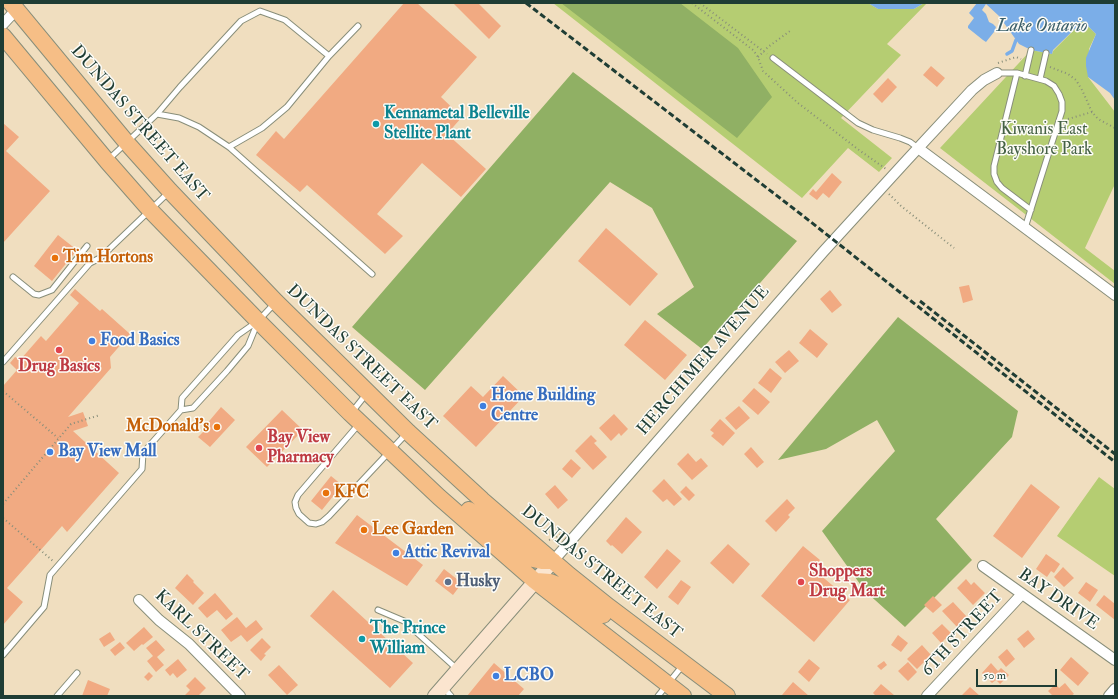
<!DOCTYPE html>
<html>
<head>
<meta charset="utf-8">
<style>
  body { margin:0 }
  #map { position:relative; width:1118px; height:699px; overflow:hidden; background:#f0debf; font-family:"IM FELL Double Pica",serif }
  canvas { display:block }
  .frame { position:absolute; inset:0; border:4px solid #1f3d34; pointer-events:none }
  .scale { position:absolute; left:976px; top:669px; width:81px; height:18px; box-sizing:border-box; border:2px solid #1f3d34; border-top:0; padding-left:5px; font-size:12px; line-height:14px; white-space:nowrap; color:#1f3d34; -webkit-text-stroke:3px #fdfcf7; paint-order:stroke }
</style>
</head>
<body>
<div id="map">
<canvas width="1118" height="699"></canvas>
<div class="frame"></div>
<div class="scale">50 m</div>
</div>
<script>
const ctx = document.querySelector('canvas').getContext('2d');
ctx.lineJoin = 'round';
function paint(path, color) {
  ctx.fillStyle = color;
  ctx.fill(path, 'evenodd');
}
function shape(rows) {
  const path = new Path2D();
  for (const r of rows) {
    path.moveTo(r[0], r[1]);
    for (let i = 2; i < r.length; i += 2) path.lineTo(r[i], r[i + 1]);
  }
  return path;
}
function stroke(path, color, width, dash) {
  ctx.strokeStyle = color;
  ctx.lineWidth = width;
  ctx.lineCap = dash ? 'butt' : 'round';
  ctx.setLineDash(dash || []);
  ctx.stroke(path);
}
function drawText(font, color, halo, rows, align = 'center') {
  ctx.font = font + ' "IM FELL Double Pica",serif';
  ctx.lineWidth = 3;
  ctx.setLineDash([]);
  ctx.textBaseline = 'middle';
  ctx.strokeStyle = halo;
  ctx.fillStyle = color;
  for (const [text, x, y, turn = 0] of rows) {
    ctx.save();
    ctx.translate(x, y);
    ctx.rotate((+turn || 0) * Math.PI / 180);
    ctx.textAlign = isNaN(turn) ? turn : align;
    if (halo) ctx.strokeText(text, 0, 0);
    ctx.fillText(text, 0, 0);
    ctx.restore();
  }
}
paint(shape([
  [553,3,868,3,878,9,914,9,924,3,927,3,887,44,901,55,841,118,892,158,879,172,848,148,802,198],
  [1083,21,1096,34,1089,49,1088,77,1115,112,1115,184,1085,248,1115,271,1115,284,940,148,1031,50,1052,54,1053,51],
  [1099,477,1115,489,1115,576,1057,536]
]), '#b5cd72');
paint(shape([
  [561,3,680,3,738,48,772,97,737,138],
  [573,72,797,241,702,349,657,314,694,287,652,208,610,182,425,390,352,327],
  [898,317,1018,411,1012,437,936,519,972,560,905,627,865,591,822,531,895,451,877,420,826,449,778,460]
]), '#90b064');
paint(shape([
  [868,3,924,3,914,9,878,9],
  [977,3,1115,3,1115,100,1110,93,1088,77,1086,66,1086,58,1096,34,1083,21,1053,50,1052,54,1031,50,1019,44,999,16,986,4,982,10,986,14,989,22,993,24,996,27,994,32,986,42,983,40,968,28,968,26,974,18,969,13]
]), '#7baee8');
stroke(shape([
  [1007,54,1012,51,1016,40]
]), '#7baee8', 3.5);
paint(shape([
  [404,3,417,3,477,57,441,97,462,117,447,134,486,169,461,197,422,163,377,214,403,236,385,254,307,185,300,192,256,155,276,131,284,139],
  [454,3,478,3,501,26,489,39,454,4],
  [931,66,945,78,937,87,923,75],
  [888,78,897,87,882,103,873,94],
  [3,123,19,137,6,151,50,191,3,243],
  [832,173,842,182,829,198,823,193,817,200,809,194,813,189,816,192],
  [606,228,658,274,630,306,578,261],
  [58,235,77,250,52,281,34,266],
  [969,285,973,300,963,303,959,287],
  [75,289,100,311,102,309,130,334,110,357,111,368,68,417,83,412,88,426,73,431,119,473,67,532,62,526,7,588,23,602,3,625,3,386,17,370,10,363,15,357,20,360,41,336,46,341,79,303,70,295],
  [830,290,842,305,832,313,820,299],
  [645,320,687,355,665,380,624,345],
  [810,329,828,344,817,358,799,343],
  [789,350,799,361,785,373,775,362],
  [770,368,782,378,771,393,758,383],
  [503,376,524,396,476,447,443,416,471,386,483,397],
  [754,388,770,402,758,415,742,401],
  [739,406,750,418,736,430,725,418],
  [221,407,235,420,210,447,198,437,207,428,205,426],
  [282,410,303,430,267,467,246,447],
  [614,414,628,429,621,436,619,433,611,441,599,428],
  [720,419,735,433,723,446,711,436,714,433,710,430],
  [591,435,597,441,594,443,607,457,593,470,575,451],
  [751,447,764,462,757,468,744,454],
  [688,453,696,462,701,458,708,466,692,480,677,464],
  [571,459,581,468,572,478,562,469],
  [331,476,342,485,322,510,311,501],
  [664,479,682,499,674,506,667,499,663,502,652,491],
  [1031,484,1060,507,1022,558,993,536],
  [555,485,568,500,558,509,545,494],
  [686,486,695,495,689,501,680,492],
  [787,499,795,508,788,515,790,517,776,532,765,521],
  [357,515,423,565,407,586,335,543],
  [626,517,642,532,622,554,612,545,611,546,606,541],
  [728,544,750,564,733,584,710,563],
  [803,546,820,560,813,569,850,600,814,642,761,596],
  [667,549,681,561,657,589,644,577],
  [1046,554,1060,564,1054,573,1051,571,1047,577,1036,569],
  [1063,567,1074,578,1064,587,1054,577],
  [444,569,462,583,453,595,435,581],
  [187,574,194,581,193,582,204,593,193,605,175,588],
  [966,579,971,585,974,582,985,593,973,605,957,588],
  [681,580,691,587,678,605,668,597],
  [1086,582,1098,590,1090,602,1078,593],
  [333,590,413,663,390,688,310,616],
  [215,593,233,614,226,620,217,610,207,618,198,608],
  [1104,595,1115,604,1115,620,1096,605],
  [933,596,942,605,933,613,924,605],
  [953,602,967,617,957,627,942,611],
  [237,617,246,628,256,620,263,629,247,642,241,635,231,642,221,630],
  [942,624,951,633,941,643,932,633],
  [144,627,153,637,143,645,142,644,134,651,126,643],
  [1028,630,1035,639,1024,648,1017,639],
  [110,632,115,640,104,647,99,639],
  [898,635,908,643,901,652,891,645],
  [262,638,271,647,264,654,266,655,261,661,250,650],
  [156,640,165,650,157,657,164,665,156,672,147,661,153,656,146,648],
  [120,642,125,648,115,656,110,650],
  [922,645,931,655,917,669,907,659],
  [1007,649,1015,659,1006,667,998,657],
  [1071,657,1089,673,1078,686,1060,670],
  [178,659,187,670,177,678,173,673,170,676,165,670],
  [809,659,820,668,809,682,798,672],
  [884,661,887,665,881,670,877,666],
  [908,662,917,672,908,681,898,671],
  [494,663,524,689,518,696,467,696],
  [991,663,998,671,1001,668,1009,675,1000,684,996,680,992,683,982,673],
  [279,665,298,685,287,695,268,675],
  [149,672,153,676,148,681,144,677],
  [195,677,206,688,198,696,186,696,185,695,190,690,186,686],
  [88,680,110,689,107,696,82,696],
  [793,682,809,696,784,696,782,695],
  [1065,683,1074,694,1071,696,1053,696,1048,691,1056,684,1059,688],
  [881,684,894,695,894,696,876,696,873,693],
  [970,687,980,696,961,696]
]), '#f1aa82');
const lane = shape([
  [773,58,858,123,873,130,900,138,910,142,918,148],
  [997,73,1017,73,1046,81,1054,86,1059,94,1062,102,1062,111,1025,228],
  [1017,73,994,166,994,174,997,182,1002,188,1031,210],
  [1025,76,1031,50],
  [1040,79,1046,53],
  [157,114,180,87,241,21,260,11,285,20,329,56],
  [229,147,262,128,287,107,329,56,358,26],
  [109,159,157,114,179,118,199,127,229,147,372,274],
  [13,277,34,294,39,295,52,290,87,246],
  [3,362,90,263,100,258,169,192],
  [181,410,182,398,238,335,258,321,275,303],
  [352,412,367,393],
  [359,424,298,495,295,502,296,508,299,514,309,523,316,524,322,522,329,516,407,433],
  [378,610,404,621,457,669],
  [3,655,44,607,50,575,142,469,143,453,181,410,193,408,227,371,248,346,257,324],
  [444,688,451,696],
  [57,696,77,673],
  [658,696,683,665]
]);
const street = shape([
  [3,24,16,10],
  [918,148,1115,295],
  [553,561,823,252,907,160,972,90,984,80,997,73],
  [983,566,1115,660],
  [139,600,159,620,189,644,240,696],
  [927,696,1022,594],
  [1109,696,1115,689]
]);
const secondary = shape([
  [435,696,553,561]
]);
const primary = shape([
  [11,3,127,143,170,191,276,302,408,432,482,500,569,575,609,607,727,696],
  [3,36,107,161,150,210,258,321,350,413,439,497,535,581,683,696],
  [469,510,526,554,533,559,542,561,553,561],
  [536,581,550,582,560,586,603,615]
]);
stroke(lane, '#888e7a', 7);
stroke(street, '#888e7a', 12);
stroke(secondary, '#888e7a', 16);
stroke(primary, '#888e7a', 18);
stroke(shape([
  [692,3,753,50,758,57,763,71,798,103,859,150,886,169],
  [700,3,767,54],
  [758,57,768,47,790,31],
  [998,63,1016,57,1021,59],
  [1050,67,1068,74,1076,80,1082,90,1092,112,1098,119,1115,128],
  [1068,119,1092,112],
  [889,194,901,206,954,248],
  [3,391,58,438],
  [3,504,71,424,100,415],
  [3,518,53,561],
  [549,540,557,537,561,534]
]), '#888e7a', 2, [1, 3]);
stroke(lane, '#fff', 5);
stroke(street, '#fff', 10);
stroke(secondary, '#fbe5cf', 14);
stroke(primary, '#f6be86', 16);
stroke(shape([
  [526,3,802,215,1115,462],
  [920,301,1115,454]
]), '#1f3d34', 3, [6, 3]);
for (const [x, y, r, color] of [
  [376,124,4,"#0f9aa8"],
  [55,258,4,"#e8710a"],
  [92,341,4,"#3f7fe0"],
  [59,350,4,"#e0444e"],
  [483,406,4,"#3f7fe0"],
  [217,427,4,"#e8710a"],
  [259,448,4,"#e0444e"],
  [50,452,4,"#3f7fe0"],
  [326,493,4,"#e8710a"],
  [364,530,4,"#e8710a"],
  [396,553,4,"#3f7fe0"],
  [448,582,4,"#5c6f8a"],
  [801,582,4,"#e0444e"],
  [362,639,4,"#0f9aa8"],
  [496,676,4,"#3f7fe0"]
]) {
  const dot = new Path2D();
  dot.arc(x, y, r, 0, 2 * Math.PI);
  ctx.fillStyle = color;
  ctx.fill(dot);
  stroke(dot, '#fdfcf7', 1.5);
}
drawText('bold 17px', '#0d838f', '#fdfcf7', [
  ["Kennametal Belleville",384,114],
  ["Stellite Plant",384,134],
  ["The Prince",370,629],
  ["William",370,649]
], 'left');
drawText('17px', '#1f3d34', '#fdfcf7', [
  ["DUNDAS STREET EAST",139,124,49],
  ["DUNDAS STREET EAST",361,358,44],
  ["HERCHIMER AVENUE",704,361,-49],
  ["DUNDAS STREET EAST",601,573,39],
  ["BAY DRIVE",1058,600,35],
  ["6TH STREET",963,634,-47],
  ["KARL STREET",201,636,44]
]);
drawText('17px', '#446144', '#fdfcf7', [
  ["Kiwanis East",1044,130],
  ["Bayshore Park",1044,150]
]);
drawText('bold 17px', '#c56008', '#fdfcf7', [
  ["Tim Hortons",63,258],
  ["McDonald's",209,427,"right"],
  ["KFC",334,493],
  ["Lee Garden",372,530]
], 'left');
drawText('bold 17px', '#366cbe', '#fdfcf7', [
  ["Food Basics",100,341],
  ["Home Building",491,396],
  ["Centre",491,416],
  ["Bay View Mall",58,452],
  ["Attic Revival",404,553],
  ["LCBO",504,676]
], 'left');
drawText('bold 17px', '#be3a42', '#fdfcf7', [
  ["Drug Basics",59,367,"center"],
  ["Bay View",267,438],
  ["Pharmacy",267,458],
  ["Shoppers",809,572],
  ["Drug Mart",809,592]
], 'left');
drawText('bold 17px', '#4e5e75', '#fdfcf7', [
  ["Husky",456,582]
], 'left');
drawText('italic 18px', '#3b5f6a', '#fdfcf7', [
  ["Lake Ontario",1042,27]
]);
</script>
</body>
</html>
